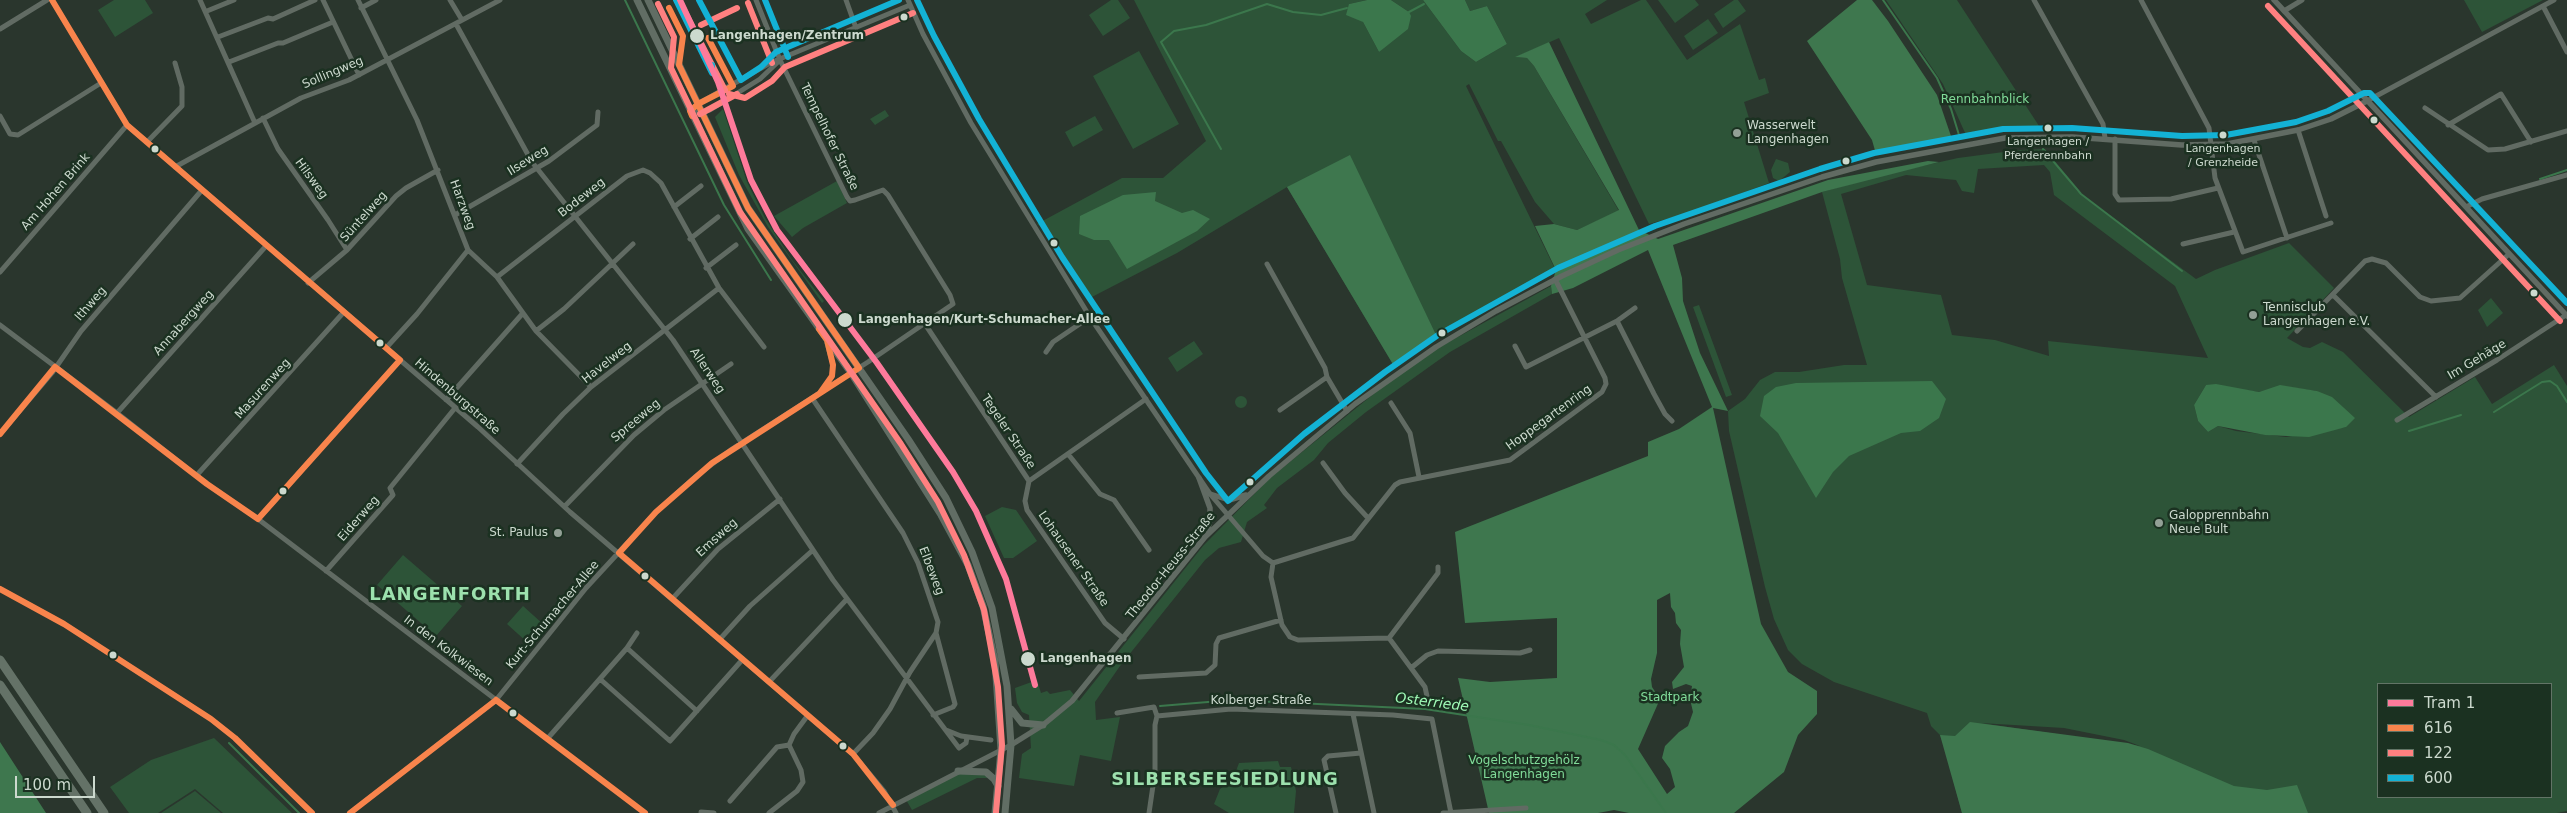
<!DOCTYPE html>
<html>
<head>
<meta charset="utf-8">
<style>
  body { margin:0 }
  #map { position:relative; width:2567px; height:813px; overflow:hidden; background:#2a362d; font-family:"DejaVu Sans",sans-serif }
  canvas { display:block }
  .legend { position:absolute; left:2377px; top:683px; width:175px; height:115px; box-sizing:border-box; background:#1b3121; border:1px solid #627466; margin:0; padding:6px 9px; list-style:none; font-size:15px; color:#ccd9ce }
  .legend li { display:flex; align-items:center; gap:10px; height:25px }
  .legend b { width:25px; border:1px solid #627466 }
  .scale { position:absolute; left:15px; top:776px; width:80px; height:22px; box-sizing:border-box; border:2px solid #ccd9ce; border-top:0; padding-left:6px; font-size:15px; line-height:18px; white-space:nowrap; color:#ccd9ce; -webkit-text-stroke:4px #1b3121; paint-order:stroke }
</style>
</head>
<body>
<div id="map">
<canvas width="2567" height="813"></canvas>
<ul class="legend">
<li><b style="height:6px;background:#fe7a9b"></b>Tram 1</li>
<li><b style="height:6px;background:#f8844c"></b>616</li>
<li><b style="height:6px;background:#ff8080"></b>122</li>
<li><b style="height:6px;background:#13b2d5"></b>600</li>
</ul>
<div class="scale">100 m</div>
</div>
<script>
const ctx = document.querySelector('canvas').getContext('2d');
ctx.lineJoin = 'round';
function paint(path, color) {
  ctx.fillStyle = color;
  ctx.fill(path, 'evenodd');
}
function shape(rows) {
  const path = new Path2D();
  for (const r of rows) {
    if (r.length === 3) {
      path.moveTo(r[0] + r[2], r[1]);
      path.arc(r[0], r[1], r[2], 0, 2 * Math.PI);
      continue;
    }
    path.moveTo(r[0], r[1]);
    for (let i = 2; i < r.length; i += 2) path.lineTo(r[i], r[i + 1]);
  }
  return path;
}
function stroke(path, color, width, dash) {
  ctx.strokeStyle = color;
  ctx.lineWidth = width;
  ctx.lineCap = dash ? 'butt' : 'round';
  ctx.setLineDash(dash || []);
  ctx.stroke(path);
}
function drawText(font, color, halo, rows, align = 'center') {
  ctx.font = font + ' "DejaVu Sans",sans-serif';
  ctx.lineWidth = 5;
  ctx.setLineDash([]);
  ctx.textBaseline = 'middle';
  ctx.strokeStyle = halo;
  ctx.fillStyle = color;
  for (const [text, x, y, turn = 0] of rows) {
    ctx.save();
    ctx.translate(x, y);
    ctx.rotate((+turn || 0) * Math.PI / 180);
    ctx.textAlign = isNaN(turn) ? turn : align;
    if (halo) ctx.strokeText(text, 0, 0);
    ctx.fillText(text, 0, 0);
    ctx.restore();
  }
}
paint(shape([
  [114,0,145,0,153,13,115,37,98,10],
  [1111,0,1118,0,1130,18,1103,36,1089,15],
  [1134,0,1367,0,1349,4,1363,22,1379,52,1409,12,1391,0,1423,0,1461,51,1476,62,1507,44,1487,6,1470,11,1465,0,1607,0,1585,14,1591,24,1641,0,1646,0,1687,60,1740,24,1759,80,1765,78,1769,93,1744,102,1769,183,1688,213,1649,224,1559,38,1516,57,1527,58,1534,66,1619,211,1577,230,1554,224,1535,202,1501,141,1498,141,1469,84,1466,86,1556,271,1498,300,1394,366,1287,187,1177,253,1088,299,1046,230,1037,224,1122,178,1163,178,1206,141],
  [1658,0,1695,0,1699,5,1675,23],
  [1734,0,1738,0,1746,11,1723,28,1714,14],
  [1886,0,1957,0,2041,129,2003,130,1966,135,1943,84],
  [2464,0,2543,0,2482,32],
  [1708,19,1718,33,1693,50,1684,36],
  [1139,51,1179,124,1133,149,1093,76],
  [723,109,747,182,765,218,792,260,824,301,822,303,768,227,739,175,715,117],
  [885,110,889,116,875,125,870,119],
  [1095,116,1103,130,1073,147,1065,132],
  [2045,149,2077,191,2196,279,2215,270,2289,243,2334,288,2287,338,2303,347,2310,348,2322,342,2343,352,2409,417,2475,377,2492,404,2554,365,2567,386,2567,811,2557,813,1962,813,1944,746,1940,735,1931,726,1927,713,1834,682,1802,664,1788,650,1774,619,1765,587,1729,431,1728,411,1745,399,1760,380,1775,372,1799,372,1844,365,1867,365,1842,278,1840,259,1822,192,1882,175,1958,158,2019,150],
  [2044,165,2050,172,2054,195,2175,286,2208,358,2048,341,2049,356,1995,340,1952,335,1941,295,1867,285,1841,194,1906,175,1956,180,1962,191,1974,193,1978,169],
  [2206,385,2259,392,2280,386,2317,391,2346,427,2286,437,2236,431,2218,426,2208,432,2198,421,2194,405],
  [2378,684,2551,684,2551,797,2378,797],
  [1980,723,2064,728,2124,740,2140,746],
  [1776,159,1788,163,1790,172,1779,181,1773,178,1771,170],
  [837,181,847,203,803,228,792,237,774,216],
  [1551,286,1552,294,1450,352,1366,412,1328,443,1314,460,1277,488,1264,505,1267,508,1247,522,1241,542,1219,548,1205,560,1120,666,1095,702,1096,720,1120,717,1111,761,1080,755,1074,786,1019,778,1022,754,1031,748,1029,715,1022,712,1017,703,1015,688,1037,680,1041,693,1047,691,1050,694,1070,690,1079,701,1203,546,1270,478,1381,388,1436,349],
  [2491,298,2503,313,2487,327,2478,310],
  [1699,305,1732,395,1726,397,1693,307],
  [1194,341,1203,354,1177,372,1168,358],
  [1241,402,6],
  [1002,507,1016,510,1037,541,1013,558,1004,558,985,516],
  [403,555,462,606,436,636,377,585],
  [523,606,543,624,528,643,507,624],
  [214,738,292,813,223,813,195,789,158,813,129,813,110,787,151,760],
  [1278,761,1280,767,1291,767,1296,791,1294,813,1229,813,1214,804,1220,789,1233,779,1239,763],
  [954,773,990,774,987,778,977,778,912,810,905,798],
  [195,791,221,813,161,813]
]), '#2d5438');
paint(shape([
  [1857,0,1872,0,1888,21,1937,95,1952,139,1876,154,1872,140,1807,41],
  [1549,42,1639,230,1658,239,1828,180,1928,161,1939,162,1822,192,1673,245,1682,278,1683,301,1700,353,1728,411,1713,408,1761,624,1788,672,1817,691,1817,714,1798,735,1784,772,1734,813,1629,813,1614,810,1598,813,1489,813,1458,678,1490,682,1557,678,1557,618,1465,623,1455,532,1648,456,1648,442,1679,429,1712,407,1648,250,1573,288,1552,294,1551,286,1556,270,1535,226,1554,224,1577,230,1619,210,1534,66,1527,58,1515,57],
  [1670,593,1671,607,1675,613,1676,623,1681,630,1680,644,1684,667,1672,682,1673,689,1686,684,1692,686,1690,699,1693,712,1688,726,1679,732,1665,746,1662,758,1670,769,1675,787,1667,794,1638,749,1660,699,1652,687,1651,679,1657,653,1657,600],
  [1350,155,1437,337,1394,366,1287,187],
  [1156,192,1155,201,1182,213,1193,210,1210,219,1197,231,1127,269,1109,240,1094,240,1079,234,1080,216,1123,195],
  [1970,722,2128,743,2148,749,2234,786,2267,790,2297,785,2308,813,1962,813,1940,735,1955,736],
  [0,742,46,813,0,813]
]), '#3e774e');
paint(shape([
  [1367,0,1391,0,1409,12,1411,16,1408,29,1379,52,1363,22,1346,15,1349,4],
  [1423,0,1465,0,1470,11,1487,6,1507,44,1476,62,1461,51],
  [1932,381,1946,399,1939,418,1920,431,1901,433,1849,456,1833,472,1816,498,1778,433,1760,416,1764,396,1776,387,1796,383],
  [2216,384,2259,392,2280,385,2317,391,2332,397,2355,418,2346,427,2309,437,2265,435,2218,426,2208,432,2198,421,2194,405,2206,385]
]), '#3b774c');
stroke(shape([
  [625,0,724,205,771,280],
  [1883,0,1937,78,1951,109,1959,135],
  [1409,12,1424,4],
  [1221,149,1161,42,1174,31,1206,25,1267,4,1293,12,1321,15,1347,8],
  [2043,149,2081,194,2182,271],
  [2540,179,2567,170],
  [2494,412,2542,382,2550,381,2557,386,2567,402],
  [2409,431,2461,415],
  [1160,706,1232,700,1425,709,1529,725,1601,740,1614,745,1625,755,1666,813],
  [229,743,299,813]
]), '#3b774c', 2);
stroke(shape([
  [52,0,127,125,478,427,570,512,853,754,884,791,896,813],
  [200,0,255,123],
  [323,0,359,75],
  [358,0,417,120,468,250,497,277,536,331,591,387],
  [450,0,462,20],
  [846,0,856,28],
  [908,0,923,34,971,123,1090,317,1210,494,1263,556,1273,563,1353,538,1395,485,1400,482,1510,460,1602,392,1606,384,1605,378,1555,279],
  [2034,0,2103,124,2105,138],
  [2141,0,2209,128,2215,178,2243,252,2331,223],
  [2543,6,2567,52],
  [361,8,376,0],
  [207,11,234,0],
  [2284,11,2302,0],
  [456,24,532,162,673,340,833,580,959,748,966,743,967,737],
  [0,29,47,0],
  [218,37,268,18,273,19,315,0],
  [229,62,278,43,283,43,333,22],
  [2367,101,2554,0],
  [2425,108,2488,150,2505,149,2567,131],
  [690,111,698,104,770,63,910,5],
  [690,111,702,113,710,110,760,79,780,60],
  [0,116,10,134,18,135,101,83],
  [263,118,278,149,328,220,347,250],
  [2448,125,2501,94,2531,142],
  [2298,130,2326,216],
  [2115,139,2115,194,2119,200,2171,199,2218,188],
  [2254,140,2287,238],
  [147,142,182,106,182,87,175,63],
  [175,167,301,98,349,80,500,0],
  [674,207,701,186],
  [2466,207,2482,199,2567,175],
  [455,215,549,161,597,125,598,112],
  [690,239,718,217],
  [2183,244,2234,232],
  [1267,264,1325,368,1327,377,1347,411],
  [706,268,736,245],
  [0,272,127,125],
  [497,277,627,176,643,170,650,173,661,183,719,288,764,347],
  [308,283,347,250,396,196,406,188,438,170],
  [2333,295,2436,397],
  [1617,321,1654,394,1665,414,1672,421],
  [925,324,1029,481],
  [0,325,117,413,207,484,258,519,645,813],
  [536,331,564,309,633,244],
  [2297,331,2365,261,2372,259,2386,263,2420,297,2431,301,2460,298,2509,254],
  [1515,346,1526,367,1617,321,1635,308],
  [386,348,417,314,468,250],
  [1046,352,1053,342,1090,317],
  [824,388,832,376,833,365,827,343],
  [812,398,903,533,918,563,938,622,936,633,910,672,890,709,873,733,853,754],
  [446,400,523,313],
  [1391,403,1410,433,1419,477],
  [1280,410,1327,377],
  [117,413,266,246],
  [2397,420,2497,360,2566,315],
  [0,434,52,373,81,331,202,190],
  [1068,454,1100,494,1114,500,1149,550],
  [1323,463,1345,493,1368,518],
  [517,464,563,414,591,387,719,288],
  [196,476,343,313],
  [1029,481,1025,501,1027,510,1105,623,1124,639],
  [1029,481,1146,399],
  [565,506,634,435,664,410,731,364],
  [258,519,400,360],
  [1273,563,1271,577,1282,625,1290,637,1298,640,1389,638,1438,573,1438,567],
  [326,571,393,495,390,488,455,408],
  [0,589,64,624,211,719,235,738,312,813],
  [673,598,718,549,780,499],
  [1389,638,1425,687,1428,701],
  [720,639,750,606,813,550],
  [627,648,697,711],
  [1411,668,1427,655,1438,651,1520,653,1530,650],
  [1139,677,1206,673,1215,665,1216,644,1219,638,1281,620],
  [600,679,670,741,743,659],
  [769,682,847,599],
  [1117,713,1154,707,1157,716],
  [1353,714,1374,813],
  [933,715,953,707,955,704,936,633],
  [1157,716,1231,709,1393,715,1432,719,1451,813],
  [946,730,961,736,991,740],
  [548,738,627,648,637,633],
  [730,801,777,747,789,745],
  [701,812,714,813],
  [350,813,496,700,586,588,656,512,695,477,732,449,868,362,953,304,950,295,888,195,883,190,855,200,850,201,847,197,780,60,756,0],
  [769,813,797,791,803,782,801,770,789,745,794,734,808,715],
  [879,813,1011,745],
  [1149,813,1155,772,1155,725,1157,716],
  [1336,813,1324,760,1328,756,1361,753],
  [1443,813,1526,808]
]), '#616b63', 5);
stroke(shape([
  [2274,0,2567,316],
  [1199,478,1210,508,1210,520,1207,533],
  [1210,494,1229,500,1246,495],
  [1011,745,1043,725,1072,701,1205,537,1269,476,1355,404,1436,347,1496,311,1562,276,1618,250,1684,224,1822,177,1876,162,2005,138,2072,137,2182,145,2227,144,2298,130,2331,119,2367,101]
]), '#616b63', 5.5);
stroke(shape([
  [637,0,748,229,851,373,941,515,968,565,983,606,995,661,1001,750,995,813],
  [648,0,748,208,908,439,946,498,972,552,992,608,1007,686,1011,745,1005,813],
  [1011,709,1022,723,1043,725],
  [958,771,986,772,994,779,998,786]
]), '#616d64', 7);
stroke(shape([
  [0,660,104,813],
  [0,685,87,813]
]), '#647267', 9);
stroke(shape([
  [52,0,127,125,400,360],
  [692,116,690,111,698,104,733,86,708,38],
  [819,329,827,340,833,365,832,376,820,393],
  [55,367,207,484,258,519],
  [0,434,55,367],
  [258,519,400,360],
  [619,553,656,512,712,463,859,368,748,208,679,65,683,36,669,8],
  [619,553,853,754,893,805],
  [0,589,64,624,211,719,235,738,312,813],
  [496,700,645,813],
  [350,813,496,700]
]), '#f8844c', 6);
stroke(shape([
  [748,3,772,63],
  [658,4,674,37,671,68,740,212,901,444,938,502,964,555,984,610,998,687,1002,745,996,812],
  [681,4,725,90],
  [2268,6,2560,321],
  [701,25,737,8],
  [729,94,745,98,772,81,785,67,913,13],
  [700,114,737,94]
]), '#ff8080', 6);
stroke(shape([
  [676,0,712,73,712,65],
  [699,0,741,80,761,67,776,52,899,0],
  [765,0,788,57],
  [917,0,934,36,979,119,1062,257,1206,473,1228,501,1304,434,1385,372,1438,335,1558,268,1655,226,1820,169,1874,153,2003,129,2072,128,2182,136,2226,135,2296,122,2328,111,2364,93,2370,93,2567,303]
]), '#13b2d5', 6);
stroke(shape([
  [680,0,718,82,751,180,777,230,877,363,953,472,976,511,1006,579,1035,685]
]), '#fe7a9b', 6);
for (const [x, y, r, color] of [
  [904,17,4.5,"#ccd9ce"],
  [697,36,8,"#ccd9ce"],
  [2374,120,4.5,"#ccd9ce"],
  [2048,128,4.5,"#ccd9ce"],
  [1737,133,5,"#93a096"],
  [2223,135,4.5,"#ccd9ce"],
  [155,149,4.5,"#ccd9ce"],
  [1846,161,4.5,"#ccd9ce"],
  [1054,243,4.5,"#ccd9ce"],
  [2534,293,4.5,"#ccd9ce"],
  [2253,315,5,"#93a096"],
  [845,320,8,"#ccd9ce"],
  [1442,333,4.5,"#ccd9ce"],
  [380,343,4.5,"#ccd9ce"],
  [1250,482,4.5,"#ccd9ce"],
  [283,491,4.5,"#ccd9ce"],
  [2159,523,5,"#93a096"],
  [558,533,5,"#93a096"],
  [645,576,4.5,"#ccd9ce"],
  [113,655,4.5,"#ccd9ce"],
  [1028,659,8,"#ccd9ce"],
  [513,713,4.5,"#ccd9ce"],
  [843,746,4.5,"#ccd9ce"]
]) {
  const dot = new Path2D();
  dot.arc(x, y, r, 0, 2 * Math.PI);
  ctx.fillStyle = color;
  ctx.fill(dot);
  stroke(dot, '#1b3121', 2);
}
drawText('11px', '#ccd9ce', '#1b3121', [
  ["Langenhagen /",2048,142],
  ["Pferderennbahn",2048,156],
  ["Langenhagen",2223,149],
  ["/ Grenzheide",2223,163]
]);
drawText('bold 12px', '#ccd9ce', '#1b3121', [
  ["Langenhagen/Zentrum",710,36],
  ["Langenhagen/Kurt-Schumacher-Allee",858,320],
  ["Langenhagen",1040,659]
], 'left');
drawText('12px', '#ccd9ce', '#1b3121', [
  ["Sollingweg",333,73,-23],
  ["Tempelhofer Straße",829,137,64],
  ["Ilseweg",528,161,-32],
  ["Hilsweg",311,179,54],
  ["Am Hohen Brink",56,192,-49],
  ["Bodeweg",582,198,-38],
  ["Harzweg",462,205,70],
  ["Süntelweg",364,217,-48],
  ["Ithweg",91,304,-49],
  ["Annabergweg",184,323,-48],
  ["Im Gehäge",2477,360,-31],
  ["Havelweg",607,363,-38],
  ["Allerweg",707,371,56],
  ["Masurenweg",263,389,-48],
  ["Hindenburgstraße",457,397,41],
  ["Hoppegartenring",1549,418,-36],
  ["Spreeweg",636,421,-40],
  ["Tegeler Straße",1008,432,56],
  ["Eiderweg",359,519,-49],
  ["Emsweg",717,538,-42],
  ["Lohausener Straße",1073,559,55],
  ["Theodor-Heuss-Straße",1171,566,-51],
  ["Elbeweg",931,571,69],
  ["Kurt-Schumacher-Allee",553,615,-50],
  ["In den Kolkwiesen",448,651,37],
  ["Kolberger Straße",1261,701]
]);
drawText('12px', '#81dc99', '#1b3121', [
  ["Rennbahnblick",1985,100],
  ["Stadtpark",1670,698],
  ["Vogelschutzgehölz",1524,761],
  ["Langenhagen",1524,775]
]);
drawText('12px', '#ccd9ce', '#1b3121', [
  ["Wasserwelt",1747,126],
  ["Langenhagen",1747,140],
  ["Tennisclub",2263,308],
  ["Langenhagen e.V.",2263,322],
  ["Galopprennbahn",2169,516],
  ["Neue Bult",2169,530],
  ["St. Paulus",548,533,"right"]
], 'left');
drawText('italic 14px', '#a0fbb7', '#1b3121', [
  ["Osterriede",1432,703,7]
]);
ctx.letterSpacing = '1px';
drawText('bold 18px', '#9ce1ad', '#1b3121', [
  ["LANGENFORTH",450,595],
  ["SILBERSEESIEDLUNG",1225,780]
]);
ctx.letterSpacing = '0px';
</script>
</body>
</html>
